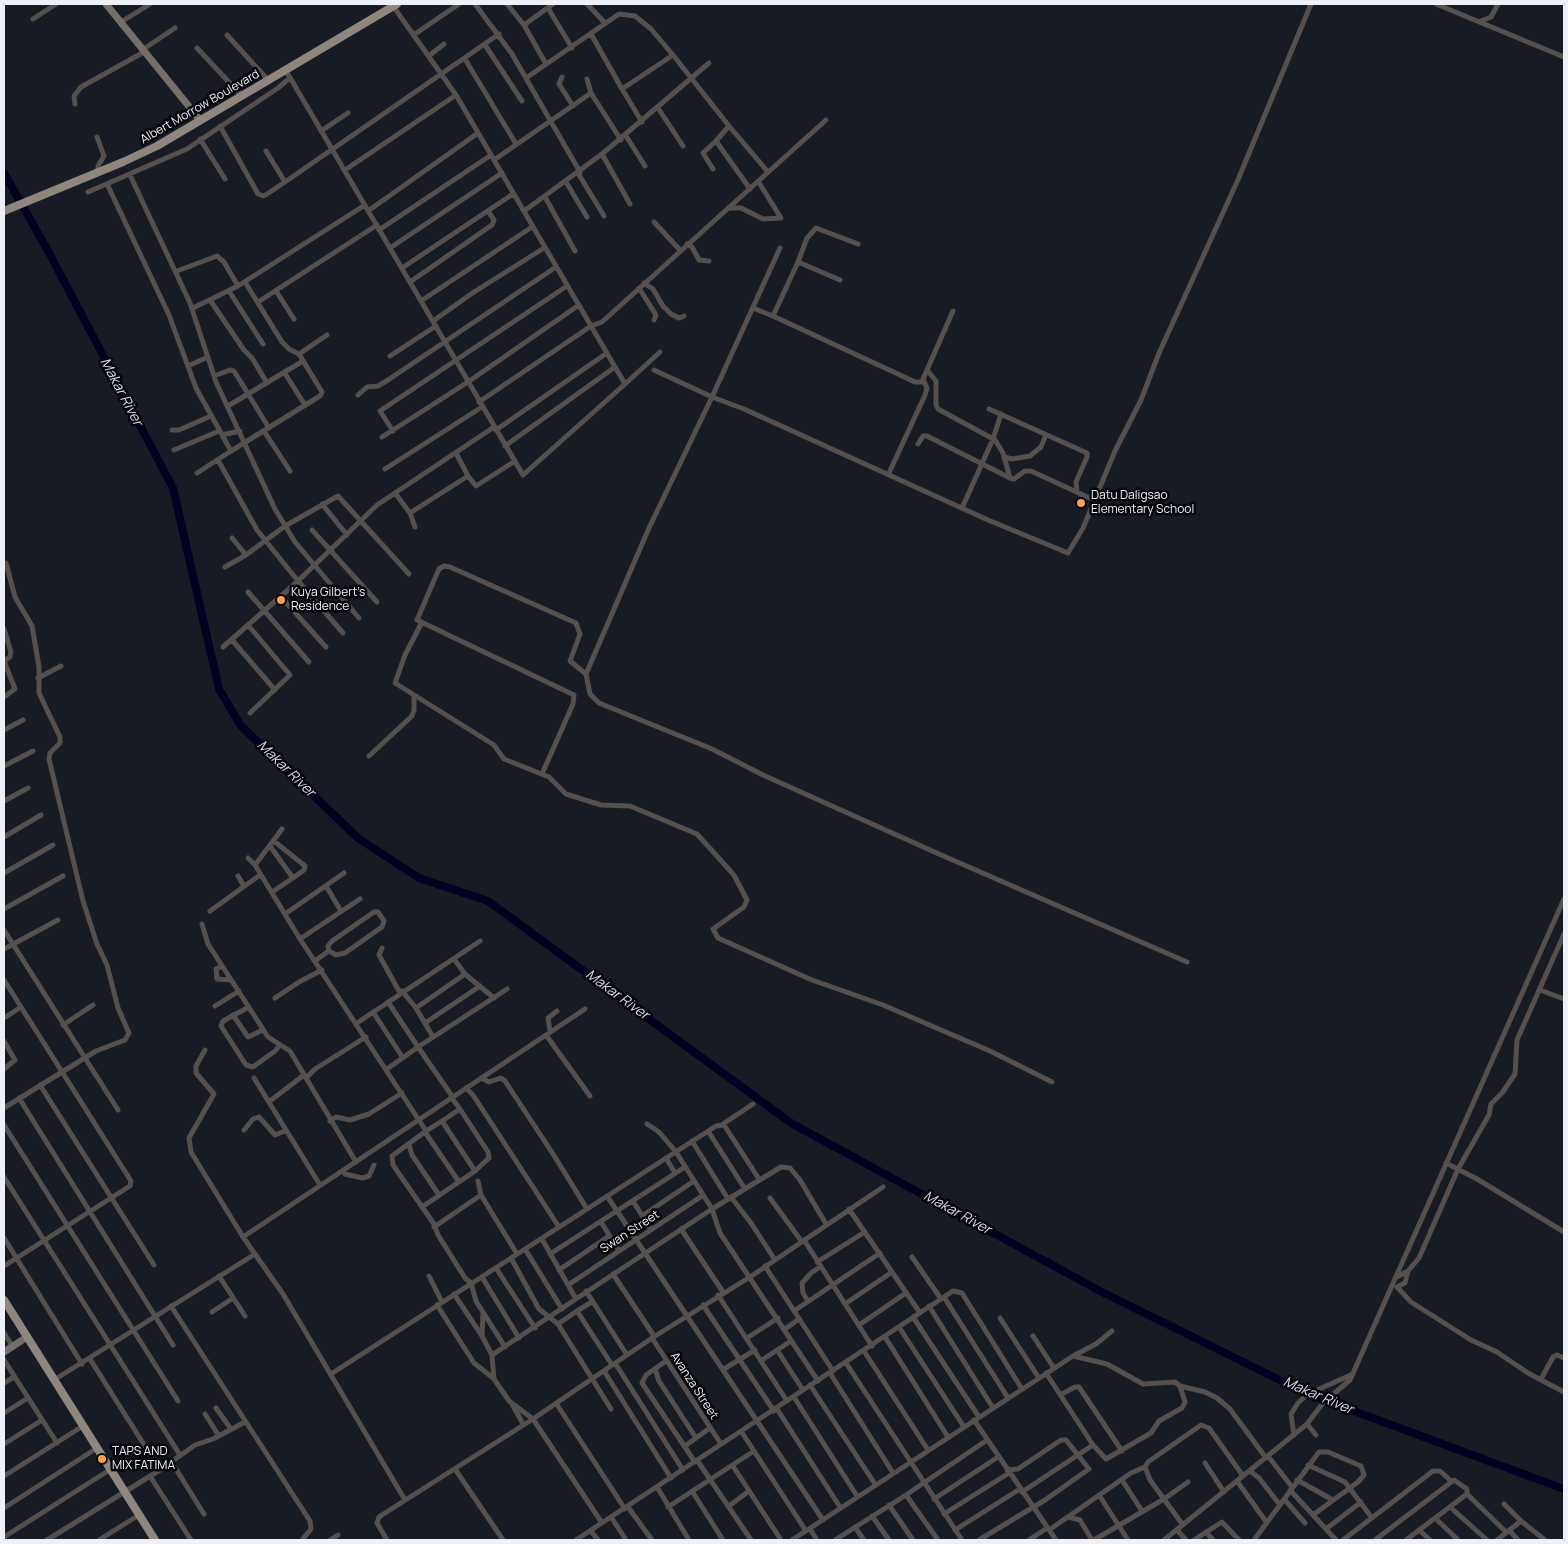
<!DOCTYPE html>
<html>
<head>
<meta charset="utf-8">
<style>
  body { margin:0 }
  #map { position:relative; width:1568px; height:1544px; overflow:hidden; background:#171b24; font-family:Manrope,sans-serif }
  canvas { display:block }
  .frame { position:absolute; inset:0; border:5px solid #edf0f7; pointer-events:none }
</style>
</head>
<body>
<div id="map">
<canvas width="1568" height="1544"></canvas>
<div class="frame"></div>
</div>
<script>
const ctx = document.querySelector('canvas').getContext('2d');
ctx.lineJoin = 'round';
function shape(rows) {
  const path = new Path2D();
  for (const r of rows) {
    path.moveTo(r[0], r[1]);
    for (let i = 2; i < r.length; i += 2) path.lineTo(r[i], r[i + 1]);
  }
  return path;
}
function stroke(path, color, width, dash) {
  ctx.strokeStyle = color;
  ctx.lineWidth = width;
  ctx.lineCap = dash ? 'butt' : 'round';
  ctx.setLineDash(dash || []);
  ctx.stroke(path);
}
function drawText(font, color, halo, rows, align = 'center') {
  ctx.font = font + ' Manrope,sans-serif';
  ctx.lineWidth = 5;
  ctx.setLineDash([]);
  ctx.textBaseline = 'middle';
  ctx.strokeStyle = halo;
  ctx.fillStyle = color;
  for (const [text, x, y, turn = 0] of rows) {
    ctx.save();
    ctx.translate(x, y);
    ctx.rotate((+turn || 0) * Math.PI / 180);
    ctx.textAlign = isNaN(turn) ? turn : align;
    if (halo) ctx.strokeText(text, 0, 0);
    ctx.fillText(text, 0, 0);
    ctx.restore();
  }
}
stroke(shape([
  [4,173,47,249,173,488,219,689,241,726,358,838,419,878,488,901,791,1123,1100,1291,1308,1394,1564,1489]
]), '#010021', 8);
stroke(shape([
  [475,4,512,54,580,172],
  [507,4,524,25,546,64],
  [587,4,605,23],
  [1436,4,1564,57],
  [548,8,572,48],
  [33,19,56,4],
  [1481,21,1491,17,1498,4],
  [121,22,150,4],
  [524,25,553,4],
  [415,34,459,4],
  [591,34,622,89,673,55],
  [227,35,268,80],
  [485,45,522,101],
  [197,48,242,96],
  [142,50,175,28],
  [430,55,444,44],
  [465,59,516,144],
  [285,69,523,475,625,384,456,95,393,6],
  [562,77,559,84,573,106],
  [526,78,619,14,635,16,651,29,673,55,729,126,716,141,750,189],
  [587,79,591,93],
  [622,89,642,122],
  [75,104,74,96,81,87,144,52],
  [658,108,683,146],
  [220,126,258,194,264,196,285,182],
  [729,126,768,172],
  [321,131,348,113],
  [626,136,645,166],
  [97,137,104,156,98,166,98,172],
  [200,139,225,179],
  [266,151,285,182,499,34],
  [602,154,630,204],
  [494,160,591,93,621,140],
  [713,169,703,153,716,141],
  [345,170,456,95],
  [578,173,604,216],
  [130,175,190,303,216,382,275,509,295,542,359,618],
  [566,182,587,217],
  [108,186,169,315,196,388,231,451,320,396,322,392,299,354,289,349,282,342,245,282],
  [88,192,187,149,278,88,290,78],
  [545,197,575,251],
  [728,208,741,208,763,219,781,218,758,181],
  [368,211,478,133],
  [524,211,602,154,709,63],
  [654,222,680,250],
  [379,230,491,155],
  [687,244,692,247,699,260,709,261],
  [390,248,502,173],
  [798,262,807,238,816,228,858,244],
  [402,268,513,194],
  [177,271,217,256,224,262,238,286],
  [410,282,492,225,494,220,488,211],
  [644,283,653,289,663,306,671,314,679,318,684,316],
  [639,288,656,315,654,320],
  [229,291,263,344],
  [276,291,294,319],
  [210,300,244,350,252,358,267,383],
  [421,301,532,227],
  [258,302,377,225],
  [193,308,238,286,365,205],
  [753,308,773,316,798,262,840,280],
  [773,316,915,382,922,382],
  [433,321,474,292,544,248],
  [299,354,327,335],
  [390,356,436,326],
  [188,366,208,357],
  [654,370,712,397,780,248],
  [927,370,936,381,936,405,938,409,995,440,1003,453,1010,478],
  [284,372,305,405],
  [214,376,230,370,234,371,269,428],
  [625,384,660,352],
  [358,395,367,387,378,386,388,380,556,267],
  [479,402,591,326,602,322,826,120],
  [228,406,303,361],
  [989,409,1087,453,1087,457,1076,482,1077,492],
  [172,430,179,430,211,416],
  [496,430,607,353],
  [264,431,290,471],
  [393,431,380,411,567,286],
  [222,435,240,431],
  [382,437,468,382,579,305],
  [918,444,923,436,927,436,1010,478,1014,479,1025,471,1031,471,1094,500],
  [505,446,615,367],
  [174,450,219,431],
  [456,453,468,476,476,486,515,461],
  [1004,457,1012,459,1030,456,1041,447,1046,435],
  [218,460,257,530,298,581,223,647],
  [385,469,482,407],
  [197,473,231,451],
  [889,473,925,395,927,388,923,379,953,311],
  [395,493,410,513,468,476],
  [322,504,347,535],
  [962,508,993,439,1001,414],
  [410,513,415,527],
  [312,530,377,602],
  [232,538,246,555],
  [225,567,246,555,285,526,338,496,409,574],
  [248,592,309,662],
  [281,597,326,647],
  [422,622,405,655,395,683,494,745,504,759,549,777,566,794,601,805,630,806,697,834,734,875,747,900,744,907,713,929,718,938,812,980,883,1005,990,1051,1052,1082],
  [248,625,290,675,250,713],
  [4,629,11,652,10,657,4,661],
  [343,633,298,581,377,505,494,427],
  [232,640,275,690],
  [38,678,61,666],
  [4,697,15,689,4,661],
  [4,730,23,720],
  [369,756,412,716,414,710,414,695],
  [4,766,33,751],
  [542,774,573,704,574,695,417,620,439,569,444,566,450,567,576,623,580,634,570,661,586,674],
  [4,801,28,788],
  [4,837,41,815],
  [274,841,305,866,304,870,293,878],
  [270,846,293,878,272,892],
  [248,858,255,865,300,939,426,1131,442,1121,475,1171],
  [255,865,282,829],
  [4,873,53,845],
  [238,876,244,886],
  [326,886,341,911],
  [4,909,63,876],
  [210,911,260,875],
  [374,912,378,912,384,921,382,927,345,953,336,955,329,951,328,946,332,941,374,912],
  [285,914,344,873],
  [202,924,208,944,268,1037,290,1051,356,1162],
  [4,930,118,1110],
  [300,939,360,899],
  [382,948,379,955,400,993],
  [4,949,58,920],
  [454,959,465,974,494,998],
  [316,960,329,951],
  [1187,962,939,854,763,775,712,749,599,703,590,694,586,674,649,528,712,397,744,409,988,520,1068,553,1083,528,1115,451,1141,400,1159,353,1237,182,1311,4],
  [222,966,216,969,217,979,231,980],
  [4,980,131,1181,130,1186,4,1266],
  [1540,990,1564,999],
  [402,991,416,1008,433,1037],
  [275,998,299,982,322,970],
  [215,1006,239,991],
  [249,1007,223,1021,221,1026,246,1065,253,1067,275,1051,280,1045],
  [416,1008,465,974],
  [373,1012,403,1058],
  [233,1015,248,1037,263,1030],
  [4,1018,21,1007],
  [357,1023,480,941],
  [425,1023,480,986],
  [63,1025,93,1005],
  [550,1031,548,1018,557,1011],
  [546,1035,590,1096],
  [4,1041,15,1060,4,1069],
  [205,1050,196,1066,196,1073,214,1094,189,1138,191,1152,243,1237,283,1294,405,1500],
  [387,1069,418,1047,388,1002],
  [254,1078,320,1185],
  [306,1078,315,1069,366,1037],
  [481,1078,489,1082,501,1078,505,1081,555,1157,587,1209],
  [40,1085,154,1265],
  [466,1088,473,1095,559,1227],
  [452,1096,418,1047,507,989],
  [451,1097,460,1109],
  [19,1098,173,1345],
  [270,1101,304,1075],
  [4,1108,96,1051,125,1040,129,1033,118,1008,107,965,97,944,83,901,49,759,50,753,60,743,60,737,39,693,39,667,32,626,15,597,6,563],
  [330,1121,336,1117,350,1120,369,1114,402,1093],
  [647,1124,659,1132,676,1152,712,1209,720,1233,818,1381],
  [723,1124,753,1104],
  [4,1125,178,1401],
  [244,1130,253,1119,259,1117,275,1135,285,1131],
  [426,1131,392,1156,393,1165,434,1224,438,1235,465,1278,471,1283,476,1301,505,1347],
  [708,1131,745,1189],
  [425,1132,459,1182],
  [692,1141,728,1199],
  [409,1145,412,1155,439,1195],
  [666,1158,675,1173],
  [1446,1163,1477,1179,1564,1232],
  [345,1174,362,1178,369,1176,374,1165],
  [4,1177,180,1455],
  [478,1181,481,1195,517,1254],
  [607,1196,823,1520],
  [731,1197,751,1223,775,1260],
  [770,1198,802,1242],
  [633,1201,651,1230],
  [422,1207,475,1171,489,1158,488,1152,460,1109,442,1121],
  [849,1209,920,1313],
  [642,1216,694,1181],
  [601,1222,619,1251],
  [434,1227,481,1195],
  [681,1229,723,1292],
  [243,1237,585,1009],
  [4,1238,82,1364],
  [542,1239,576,1299,712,1209,781,1167,790,1168,800,1180,826,1224],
  [804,1240,872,1346],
  [525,1249,562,1309],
  [550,1254,685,1167],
  [912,1257,941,1299],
  [511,1258,539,1309,558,1324,611,1409],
  [817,1262,865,1232],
  [765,1266,833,1371],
  [496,1268,535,1328],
  [559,1270,609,1236],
  [1408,1271,1405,1283,1397,1287,1411,1302,1471,1340,1497,1352,1528,1373,1564,1392],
  [613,1274,654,1336],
  [219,1276,245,1316],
  [429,1276,442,1302],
  [482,1277,519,1338],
  [1397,1277,1408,1271,1419,1258,1458,1169,1489,1115,1491,1104,1502,1093,1515,1074,1517,1040,1564,934],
  [568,1285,702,1196],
  [586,1291,627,1355],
  [454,1294,482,1336],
  [718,1295,787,1401],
  [944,1297,1008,1398],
  [808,1301,803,1293,802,1283,811,1273,820,1267],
  [592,1302,577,1311,612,1365],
  [845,1304,892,1272],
  [437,1305,474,1363,493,1378],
  [703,1305,774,1411],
  [171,1306,310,1521,311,1529,302,1540],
  [929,1306,993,1408],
  [794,1311,880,1253],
  [212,1312,233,1298],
  [483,1314,482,1336,492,1355,494,1379,509,1401,533,1419,602,1523],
  [913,1317,979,1417],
  [1000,1318,1039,1378],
  [558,1324,577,1311],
  [859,1325,906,1293],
  [899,1327,964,1427],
  [785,1329,799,1319],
  [4,1333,13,1347],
  [1033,1336,1054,1368],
  [885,1337,948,1437],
  [652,1338,721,1444],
  [747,1338,778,1318],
  [777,1350,803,1390],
  [864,1351,928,1450],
  [492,1355,576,1299],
  [1073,1356,1107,1364,1143,1384,1175,1382,1180,1386,1205,1392,1217,1398,1230,1409,1266,1458],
  [90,1359,160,1470],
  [4,1360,57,1443],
  [762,1360,791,1341],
  [666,1361,646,1375,642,1383,695,1462],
  [615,1363,683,1470],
  [846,1363,962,1540],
  [655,1369,659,1381,696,1438],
  [724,1369,755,1350],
  [604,1371,671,1478],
  [830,1373,893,1473],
  [1046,1373,1093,1445,1106,1459,1151,1433,1159,1421,1182,1408,1185,1402,1180,1386],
  [331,1374,716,1126,724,1125,759,1179],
  [1541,1379,1553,1357,1557,1355,1564,1358],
  [54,1380,255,1254],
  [4,1383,14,1377],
  [810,1385,875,1484],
  [1060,1395,1075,1387,1079,1387,1122,1451],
  [794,1397,857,1496],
  [556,1403,625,1509],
  [512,1404,523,1424],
  [216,1408,231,1429],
  [777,1409,840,1507],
  [4,1413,28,1398],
  [205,1414,219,1436],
  [974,1420,1056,1540],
  [1307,1424,1316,1435],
  [741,1431,806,1531],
  [1294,1435,1291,1414,1298,1403,1308,1394,1353,1374],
  [4,1444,42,1420],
  [685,1446,710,1428],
  [1268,1456,1292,1487],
  [697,1460,751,1540],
  [171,1461,204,1514],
  [1205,1463,1224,1492],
  [1308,1465,1345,1482,1372,1518],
  [733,1466,781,1540],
  [1145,1467,1150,1480,1183,1525],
  [455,1469,503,1540],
  [1250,1471,1259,1478,1280,1505],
  [4,1476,83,1426],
  [150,1476,191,1540],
  [1122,1480,1142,1511],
  [1297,1480,1333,1500],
  [1237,1481,1267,1523],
  [657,1487,689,1540],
  [1290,1490,1336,1540],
  [692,1491,723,1540],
  [1022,1492,1093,1445],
  [1099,1495,1128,1540],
  [934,1499,998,1457],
  [1284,1499,1305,1523],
  [889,1505,913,1540],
  [729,1506,749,1491],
  [628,1507,652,1540],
  [668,1507,754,1451],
  [1450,1507,1487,1540],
  [4,1508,97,1448],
  [944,1514,1009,1473],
  [872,1516,889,1540],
  [611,1517,626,1540],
  [1068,1517,1080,1520,1092,1540],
  [1435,1518,1458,1540],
  [1521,1521,1545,1540],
  [855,1527,864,1540],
  [810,1529,817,1540],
  [1326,1529,1361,1502],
  [955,1530,1020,1489],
  [1049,1530,1131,1473,1145,1467,1148,1462,1201,1425,1209,1428,1243,1476],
  [1177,1530,1186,1540],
  [1419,1530,1430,1540],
  [1509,1530,1518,1540],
  [591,1531,598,1540],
  [1206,1532,1213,1540],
  [4,1537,111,1469],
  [47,1540,160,1470,195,1445,213,1439,245,1422],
  [99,1540,139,1515],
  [330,1540,338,1535],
  [387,1540,377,1523,379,1517,385,1513,533,1419,652,1338,750,1277,883,1187],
  [576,1540,953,1291,962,1293,1022,1389],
  [792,1540,1073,1356,1096,1344,1112,1331],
  [835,1540,906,1495],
  [938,1540,906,1495,987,1440],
  [979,1540,1045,1500,1089,1469,1066,1440,1061,1440,1018,1469,1007,1470],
  [1029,1540,1047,1528],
  [1094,1540,1164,1499,1188,1482],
  [1164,1540,1307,1424,1323,1403,1350,1380,1564,899],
  [1194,1540,1222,1522,1239,1540],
  [1254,1540,1319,1452,1328,1452,1361,1466,1364,1475,1358,1482,1313,1515],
  [1343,1540,1433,1471,1440,1471,1451,1481],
  [1375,1540,1454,1480,1467,1489,1467,1494],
  [1406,1540,1467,1494,1506,1532],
  [1497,1540,1521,1521,1504,1504]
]), '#55504d', 5);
stroke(shape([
  [106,4,200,120],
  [4,1352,27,1337]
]), '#766e68', 7);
stroke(shape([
  [4,211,123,162,157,146,397,4],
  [4,1300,155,1540]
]), '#8f867e', 8);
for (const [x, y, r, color] of [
  [1081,503,5,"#f8a04b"],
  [281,600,5,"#f8a04b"],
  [102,1459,5,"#f8a04b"]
]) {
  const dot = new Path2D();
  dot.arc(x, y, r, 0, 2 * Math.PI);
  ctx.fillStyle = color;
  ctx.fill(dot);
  stroke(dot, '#05060a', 2);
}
drawText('12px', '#edf0f7', '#05060a', [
  ["Albert Morrow Boulevard",200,107,-30],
  ["Swan Street",630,1232,-33],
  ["Avanza Street",694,1386,57]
]);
drawText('12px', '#edf0f7', '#05060a', [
  ["Datu Daligsao",1091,496],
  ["Elementary School",1091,510],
  ["Kuya Gilbert’s",291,593],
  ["Residence",291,607],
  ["TAPS AND",112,1452],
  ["MIX FATIMA",112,1466]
], 'left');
drawText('italic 14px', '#d6ddef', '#05060a', [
  ["Makar River",121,392,62],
  ["Makar River",286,769,44],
  ["Makar River",617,995,36],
  ["Makar River",957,1213,29],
  ["Makar River",1318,1396,23]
]);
</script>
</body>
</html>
